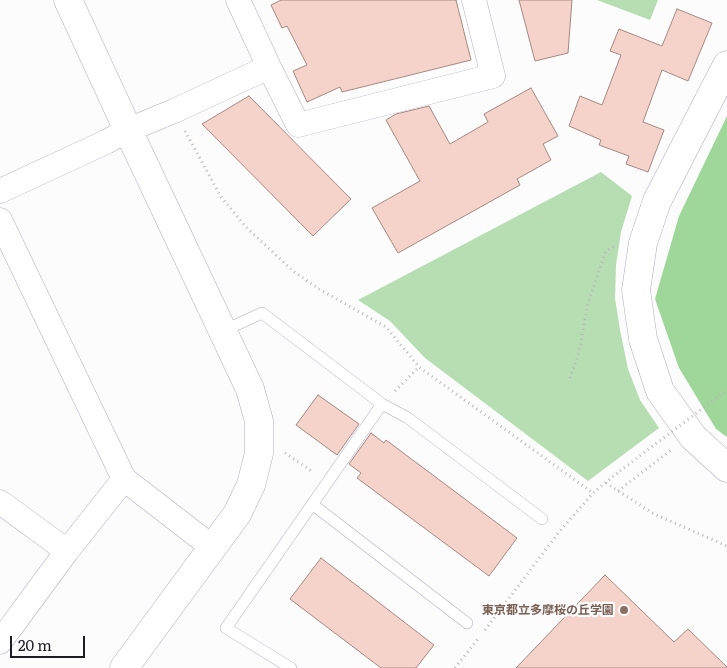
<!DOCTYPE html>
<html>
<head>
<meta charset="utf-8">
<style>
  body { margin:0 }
  #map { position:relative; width:727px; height:668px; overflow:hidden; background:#fbfcfb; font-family:Literata,serif }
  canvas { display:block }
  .scale { position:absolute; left:10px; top:636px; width:75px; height:22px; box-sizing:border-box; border:2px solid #1d1b24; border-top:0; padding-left:6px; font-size:15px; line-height:18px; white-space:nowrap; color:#1d1b24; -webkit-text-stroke:4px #fbfcfb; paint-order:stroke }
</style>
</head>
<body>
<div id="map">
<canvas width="727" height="668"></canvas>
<div class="scale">20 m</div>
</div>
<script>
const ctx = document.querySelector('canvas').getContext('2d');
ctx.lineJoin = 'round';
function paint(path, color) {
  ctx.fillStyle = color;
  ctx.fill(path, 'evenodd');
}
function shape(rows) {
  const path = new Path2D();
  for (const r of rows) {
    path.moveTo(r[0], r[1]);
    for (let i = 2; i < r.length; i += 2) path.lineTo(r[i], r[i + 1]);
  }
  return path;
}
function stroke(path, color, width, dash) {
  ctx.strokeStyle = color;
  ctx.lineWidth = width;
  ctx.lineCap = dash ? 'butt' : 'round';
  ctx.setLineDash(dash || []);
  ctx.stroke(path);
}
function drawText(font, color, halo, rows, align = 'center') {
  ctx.font = font + ' Literata,"Noto Sans JP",serif';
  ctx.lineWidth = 4.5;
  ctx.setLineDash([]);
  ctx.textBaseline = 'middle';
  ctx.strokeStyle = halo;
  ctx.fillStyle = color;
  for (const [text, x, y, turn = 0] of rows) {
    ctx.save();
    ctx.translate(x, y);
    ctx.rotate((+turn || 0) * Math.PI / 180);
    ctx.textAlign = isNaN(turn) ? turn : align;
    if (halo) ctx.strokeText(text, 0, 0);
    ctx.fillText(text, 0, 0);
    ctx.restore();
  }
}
paint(shape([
  [597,0,658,0,650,20],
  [601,172,632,196,621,232,616,265,615,298,620,330,628,369,640,400,659,428,588,481,425,358,390,321,358,300]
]), '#b6deb2');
paint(shape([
  [727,116,727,437,716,429,679,368,655,299,679,216]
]), '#9fd79a');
const building = shape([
  [281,0,456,0,471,60,342,92,340,87,307,102,293,71,307,65,287,26,282,28,271,5,281,0],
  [519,0,572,0,568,53,535,61,519,0],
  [677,9,712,23,688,81,662,70,643,122,664,130,648,172,626,164,629,156,599,145,601,140,569,126,580,96,602,105,621,55,610,51,619,29,662,46,677,9],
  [531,88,558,136,543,144,551,160,517,179,520,185,398,253,372,208,420,181,386,120,396,114,429,106,450,144,488,122,484,114,531,88],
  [249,96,351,199,313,236,202,124,249,96],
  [318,395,359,424,337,455,296,425,318,395],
  [371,433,384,443,386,440,517,538,489,576,357,478,361,473,349,464,371,433],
  [321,558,434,645,416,668,381,668,290,599,321,558],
  [605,575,674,642,688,629,727,667,727,668,516,668,605,575]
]);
paint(building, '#f5d2ca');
stroke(building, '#a58983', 1);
const lane = shape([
  [223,331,262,313,382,404,408,418,542,519],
  [312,504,467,623],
  [291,668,226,628,382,404]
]);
const street = shape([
  [238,0,269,67,298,125,493,76,474,0],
  [0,191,106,142,128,130,174,111,269,67],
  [0,220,124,479,212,547],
  [0,502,67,551],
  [0,642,67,551,124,479]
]);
const secondary = shape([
  [68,0,128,130,250,389,259,421,259,453,251,485,237,514,124,668],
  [727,65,657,201,643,243,636,290,643,339,660,391,693,437,727,468]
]);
stroke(lane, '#b1abc4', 12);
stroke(street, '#b1abc4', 25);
stroke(secondary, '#b1abc4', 29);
stroke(shape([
  [185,131,221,197,246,227,293,271,319,289,386,327,419,367,593,493],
  [570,378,579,352,588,303,606,251,616,245],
  [395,391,419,367],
  [285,453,313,472],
  [606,483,654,514,727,546],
  [618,491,671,450],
  [485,630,559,532,593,493,620,471],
  [455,668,478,639]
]), '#b7b7b9', 3, [1, 4]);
stroke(lane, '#fff', 11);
stroke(street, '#fff', 24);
stroke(secondary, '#fff', 28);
stroke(shape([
  [620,471,727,390]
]), '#b7b7b9', 3, [1, 4]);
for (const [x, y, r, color] of [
  [624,610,5,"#8d6e63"]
]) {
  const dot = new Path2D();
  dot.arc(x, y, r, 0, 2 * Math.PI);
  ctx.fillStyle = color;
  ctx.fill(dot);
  stroke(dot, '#fbfcfb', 2);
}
drawText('bold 12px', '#785e54', '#fbfcfb', [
  ["東京都立多摩桜の丘学園",614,610]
], 'right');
</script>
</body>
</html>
